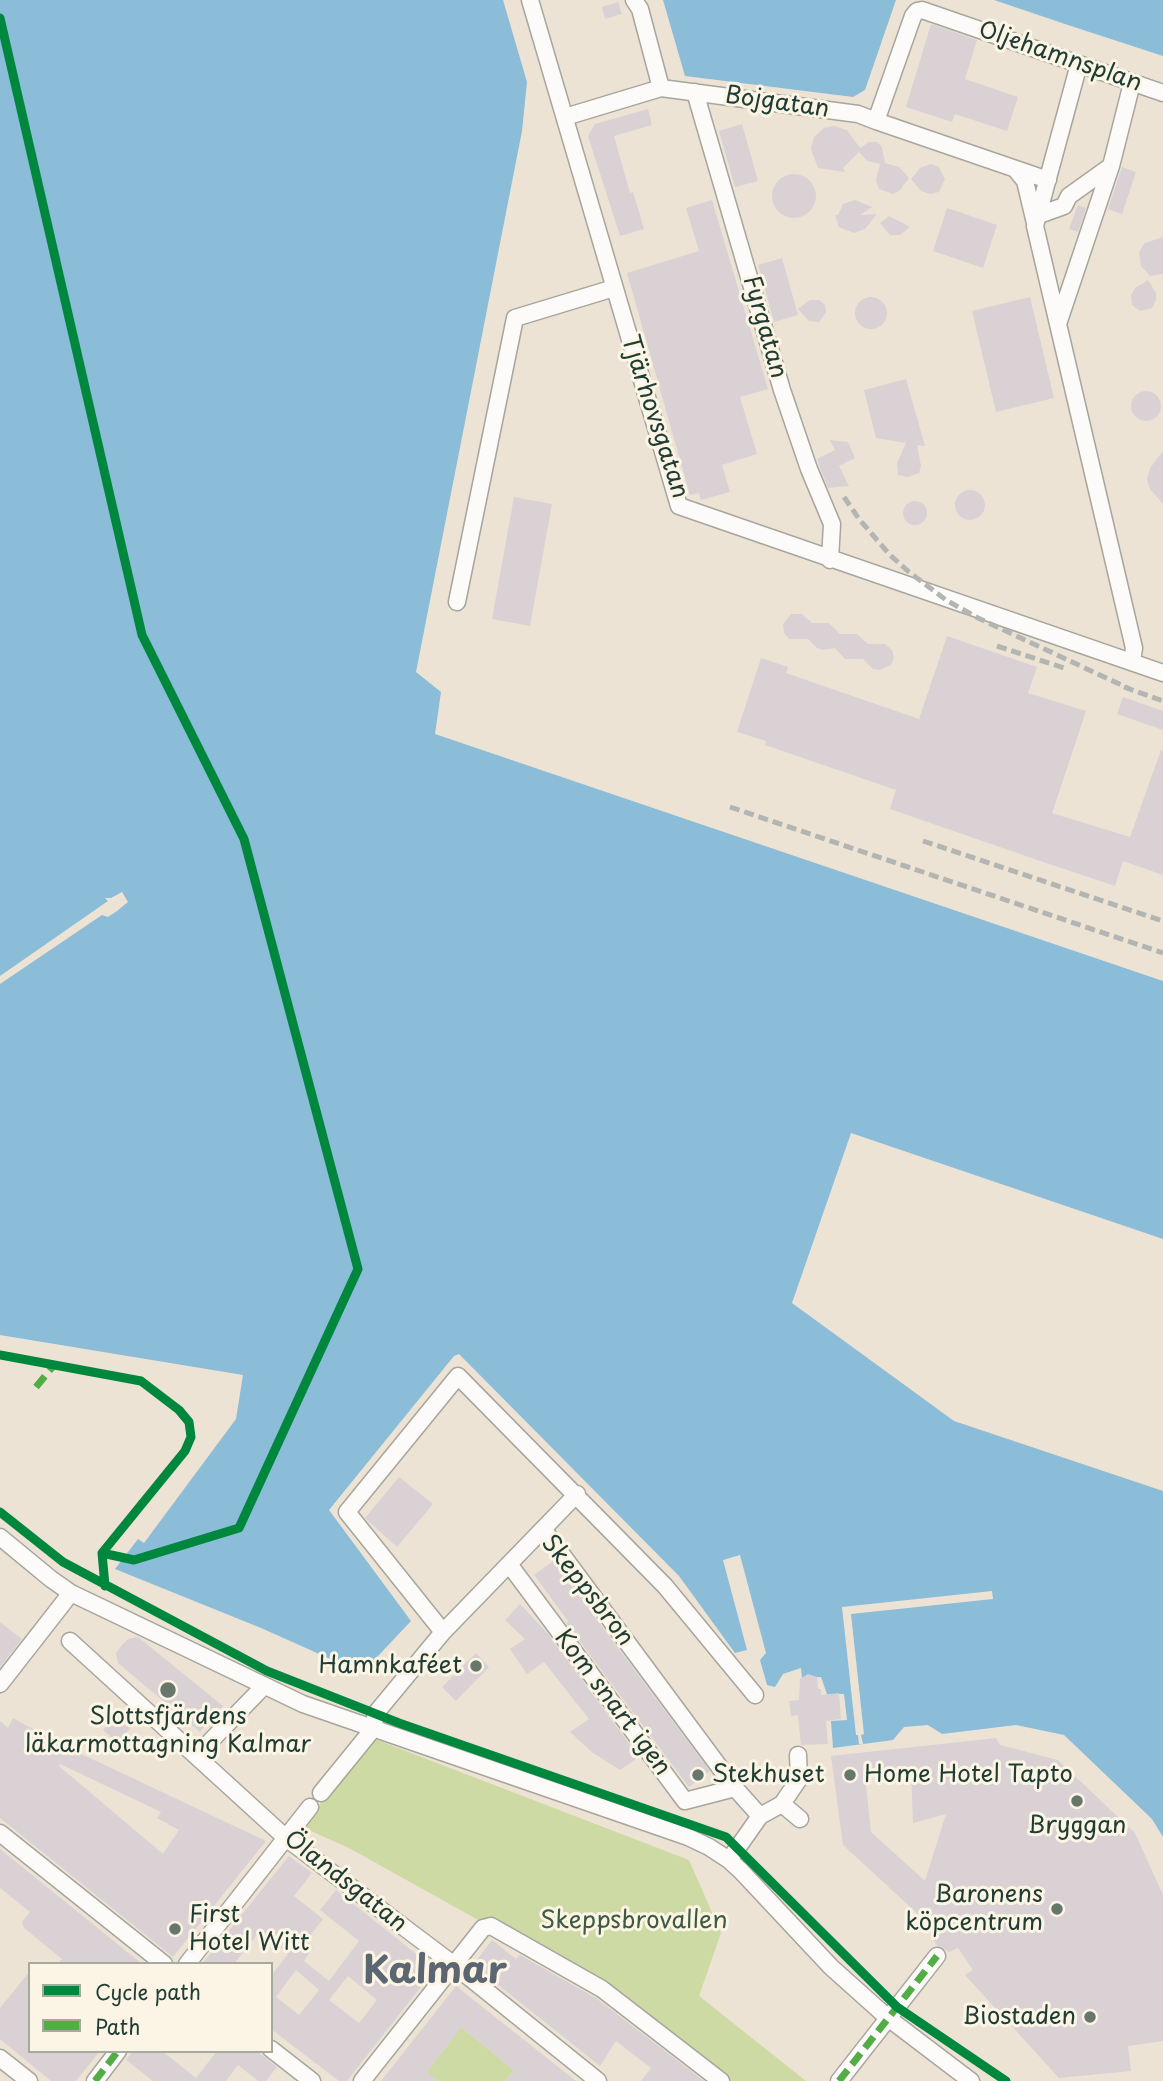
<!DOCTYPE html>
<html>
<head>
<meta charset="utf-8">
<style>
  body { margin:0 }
  #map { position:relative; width:1163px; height:2081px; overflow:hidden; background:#ece3d5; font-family:"Playpen Sans",sans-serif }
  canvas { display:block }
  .legend { position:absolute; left:28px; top:1962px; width:245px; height:91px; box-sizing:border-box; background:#fcf5e5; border:2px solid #a4ab9e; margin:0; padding:9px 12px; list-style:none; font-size:21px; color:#1f3d34 }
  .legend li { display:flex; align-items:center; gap:14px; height:35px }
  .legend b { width:35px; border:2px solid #a4ab9e }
</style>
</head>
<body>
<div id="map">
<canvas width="1163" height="2081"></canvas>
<ul class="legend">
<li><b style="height:9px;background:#00873e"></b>Cycle path</li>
<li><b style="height:9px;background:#52ad45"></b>Path</li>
</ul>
</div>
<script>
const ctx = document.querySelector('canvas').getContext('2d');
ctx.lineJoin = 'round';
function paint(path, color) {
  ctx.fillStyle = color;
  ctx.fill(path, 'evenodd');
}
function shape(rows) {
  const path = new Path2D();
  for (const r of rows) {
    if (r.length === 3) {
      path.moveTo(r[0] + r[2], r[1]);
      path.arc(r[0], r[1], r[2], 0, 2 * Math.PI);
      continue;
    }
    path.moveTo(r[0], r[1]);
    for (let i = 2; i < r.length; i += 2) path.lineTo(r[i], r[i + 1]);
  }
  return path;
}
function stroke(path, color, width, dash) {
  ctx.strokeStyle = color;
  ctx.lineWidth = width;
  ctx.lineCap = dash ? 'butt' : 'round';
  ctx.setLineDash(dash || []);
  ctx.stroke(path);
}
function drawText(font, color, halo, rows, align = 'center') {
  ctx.font = font + ' "Playpen Sans",sans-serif';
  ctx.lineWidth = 6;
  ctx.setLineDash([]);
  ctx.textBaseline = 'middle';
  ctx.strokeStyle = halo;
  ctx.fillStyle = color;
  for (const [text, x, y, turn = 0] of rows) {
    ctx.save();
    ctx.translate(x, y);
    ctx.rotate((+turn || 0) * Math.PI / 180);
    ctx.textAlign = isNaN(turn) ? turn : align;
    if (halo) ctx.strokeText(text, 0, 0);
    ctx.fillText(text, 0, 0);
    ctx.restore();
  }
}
paint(shape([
  [372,1738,689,1860,721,1933,699,1996,806,2081,721,2081,602,1989,349,1848,302,1827],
  [461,2027,514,2070,505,2081,427,2081,431,2076,427,2072]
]), '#cddaa3');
paint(shape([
  [0,0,503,0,527,82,522,131,416,672,441,692,435,734,1163,981,1163,1239,851,1133,792,1303,954,1421,1163,1491,1163,1837,1152,1819,1064,1735,1016,1725,942,1734,928,1725,904,1727,893,1740,833,1748,831,1721,847,1720,844,1694,827,1694,821,1677,802,1678,801,1668,783,1674,775,1687,767,1685,760,1660,766,1653,740,1555,723,1560,747,1650,735,1653,679,1576,459,1354,454,1356,329,1510,411,1621,362,1673,261,1628,115,1569,138,1539,144,1543,236,1419,243,1375,0,1335],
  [663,0,896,0,865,90,853,97,685,76],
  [994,0,1163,0,1163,56,1068,25]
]), '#8bbcd8');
paint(shape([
  [122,892,128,902,117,911,108,917,102,915,0,984,0,976,108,901,105,898,111,898],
  [992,1591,993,1599,851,1614,864,1734,861,1735,863,1744,859,1744,858,1735,856,1735,842,1607]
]), '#ece3d5');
stroke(shape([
  [0,18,142,635,244,839,358,1269,239,1528,134,1560]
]), '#335e66', 2, [9, 7]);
paint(shape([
  [618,2,622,14,605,19,602,7],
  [931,24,977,40,965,79,1018,97,1007,131,955,114,952,122,906,107],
  [648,109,652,125,614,136,630,193,633,192,644,229,620,236,588,136,595,124],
  [742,124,758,181,735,187,719,131],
  [834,126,847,130,860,148,869,142,877,142,882,147,885,163,899,167,909,178,900,190,893,194,879,189,876,180,880,164,867,161,859,152,843,168,845,172,818,168,811,149,814,137,824,128],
  [931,164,939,167,945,179,939,192,930,194,921,191,911,179,920,168],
  [1122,167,1136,172,1122,214,1108,209],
  [794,196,22],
  [712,200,768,389,740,397,757,454,722,465,730,492,701,500,699,493,690,495,627,273,699,251,686,208],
  [855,200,872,207,860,215,877,214,865,229,854,233,839,227,835,215,838,215,843,204],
  [1078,205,1086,208,1078,232,1069,229],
  [947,208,997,225,983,268,933,251],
  [889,216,910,227,900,235,890,235,880,223],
  [1163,237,1163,274,1150,276,1141,266,1139,252,1145,243],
  [782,258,798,315,774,322,758,265],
  [1148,280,1156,293,1156,300,1152,308,1140,311,1132,305,1131,295,1135,288],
  [1030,297,1054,398,996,412,972,311],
  [871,313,16],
  [810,300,819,300,825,305,826,312,819,322,809,321,798,309],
  [906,379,925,446,917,445,921,466,919,473,908,477,898,475,897,463,906,443,876,438,864,390],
  [1146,406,15],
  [830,440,848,442,855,458,839,466,849,486,828,488,819,465,817,459,835,450],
  [1163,451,1163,504,1150,489,1147,479,1150,468],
  [970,505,15],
  [514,497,552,504,530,626,492,619],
  [915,513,12],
  [791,614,802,614,812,623,829,623,840,634,857,634,868,644,885,644,892,650,894,658,891,665,879,670,873,669,863,659,845,659,835,648,823,650,817,648,808,639,789,639,784,633,783,624],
  [947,636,1037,667,1028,693,1086,711,1052,813,1130,837,1161,750,1163,751,1163,875,1123,861,1115,886,1046,863,890,809,896,790,765,745,766,741,737,732,761,658,788,667,786,673,919,719],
  [1123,697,1163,711,1163,730,1117,714],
  [399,1477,433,1504,397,1547,365,1518],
  [553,1561,710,1771,689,1787,566,1623,568,1621,534,1575],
  [520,1604,548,1634,639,1757,620,1770,593,1753,570,1732,589,1719,544,1662,527,1674,510,1649,525,1639,505,1620],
  [0,1622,22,1639,0,1667],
  [138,1637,223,1706,200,1732,118,1663,116,1653,122,1645,128,1639],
  [476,1653,489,1667,456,1701,442,1687],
  [808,1674,817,1677,818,1689,821,1689,821,1695,839,1693,841,1719,826,1721,828,1744,801,1745,798,1715,791,1716,789,1701,799,1700,800,1679],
  [117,1714,132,1726,118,1743,103,1730],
  [13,1718,56,1742,266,1841,173,1957,0,1818,0,1721,8,1728],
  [60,1764,161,1812,157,1818,179,1830,163,1854,59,1766],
  [996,1738,1000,1745,1058,1760,1135,1833,1163,1895,1163,2041,1128,2046,1131,2071,1059,2078,965,1975,973,1970,958,1948,949,1952,937,1946,932,1937,933,1928,843,1845,831,1756],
  [911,1770,913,1823,946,1814,925,1881,871,1832,865,1776],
  [0,1849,78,1912,142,1964,57,1964,62,1959,24,1928,22,1922,30,1912,0,1888],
  [289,1856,312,1873,294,1896,323,1919,306,1941,313,1947,304,1961,329,1981,359,1941,320,1910,336,1890,435,1969,347,2081,339,2081,271,2029,271,1976,288,1954,260,1931,234,1964,202,1964],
  [296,1970,319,1990,299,2015,276,1997],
  [348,1976,377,2000,359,2023,329,2000],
  [492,1940,516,1959,520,1955,596,1998,704,2081,641,2081,651,2068,616,2041,600,2066,473,1965],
  [30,1971,30,2051,100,2051,76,2081,51,2081,0,2039,0,2008],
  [456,1986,576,2081,505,2081,514,2070,461,2027,427,2072,439,2081,381,2081],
  [133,2051,162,2051,196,2078,217,2051,257,2051,277,2067,266,2081,258,2081,238,2065,226,2081,153,2081,126,2060]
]), '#dad1d4');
const minor = shape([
  [530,0,679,506,1163,673],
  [634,0,640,9,661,88],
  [1079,64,1035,226,1134,648,1132,662],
  [695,92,782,390,809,469,832,524,830,560],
  [565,117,661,88,858,114,876,121,913,16,917,11,922,10,1163,93],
  [876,121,1048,180],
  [1016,170,1025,181,1035,223],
  [1039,215,1064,206,1069,196,1111,166,1132,83],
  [1058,324,1111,166],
  [457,602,515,318,614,288],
  [543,1529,735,1788,760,1816],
  [0,1537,51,1579,71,1593,303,1704,688,1837,709,1847,729,1860,741,1871,831,1967,888,2018,971,2081],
  [509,1564,685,1801,735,1788],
  [443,1632,347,1512,458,1376,665,1586,755,1695],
  [70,1641,286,1838,454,1965,598,2081],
  [0,1684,71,1593],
  [196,1756,264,1686],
  [321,1793,373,1729,376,1713,443,1632,577,1494],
  [782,1804,800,1819],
  [0,1833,164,1964],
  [729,1860,760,1816,782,1804,799,1779,798,1755],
  [187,1964,310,1807],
  [271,2049,312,2081],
  [0,2058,29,2081],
  [95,2081,118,2051],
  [362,2081,483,1928,491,1926,602,1989,721,2081],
  [839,2081,937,1956]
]);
stroke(minor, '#a7a59c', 19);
stroke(minor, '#fcfbf9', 16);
stroke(shape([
  [844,497,859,519,890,555,909,572,946,600,978,618,1132,690],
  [997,646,1064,668],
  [1124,687,1163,701],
  [730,807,1163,953],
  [923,841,1163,921]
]), '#b3b5b2', 5, [10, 5]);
stroke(shape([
  [36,1387,54,1365],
  [95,2081,118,2051],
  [839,2081,937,1956]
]), '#52ad45', 7, [14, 7]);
stroke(shape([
  [0,18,142,635,244,839,358,1269,239,1528,134,1560,102,1553],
  [0,1355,141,1381,179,1410,189,1422,191,1437,185,1451,102,1553,105,1586],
  [0,1512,63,1562,267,1671,399,1723,726,1837,897,2007,1006,2081]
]), '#00873e', 9);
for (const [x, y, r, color] of [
  [476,1666,7,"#67776c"],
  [168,1690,9,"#67776c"],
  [698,1775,7,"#67776c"],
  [850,1775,7,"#67776c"],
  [1077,1801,7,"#67776c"],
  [1057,1909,7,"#67776c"],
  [175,1929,7,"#67776c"],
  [1090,2017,7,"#67776c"]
]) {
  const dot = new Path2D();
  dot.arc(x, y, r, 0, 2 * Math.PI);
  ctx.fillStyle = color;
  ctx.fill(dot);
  stroke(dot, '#fcf5e5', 2.5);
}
drawText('24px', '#1f3d34', '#fcf5e5', [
  ["Oljehamnsplan",1060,57,19],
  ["Bojgatan",777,103,8],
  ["Fyrgatan",764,327,74],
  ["Tjärhovsgatan",654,417,72],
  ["Skeppsbron",587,1591,52],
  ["Kom snart igen",612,1703,53],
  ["Ölandsgatan",345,1882,38]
]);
drawText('24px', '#1f3d34', '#fcf5e5', [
  ["Hamnkaféet",462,1666],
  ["Slottsfjärdens",168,1717,"center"],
  ["läkarmottagning Kalmar",168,1745,"center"],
  ["Stekhuset",712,1775,"left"],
  ["Home Hotel Tapto",864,1775,"left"],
  ["Bryggan",1077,1826,"center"],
  ["Baronens",1043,1895],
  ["köpcentrum",1043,1923],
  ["First",189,1915,"left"],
  ["Hotel Witt",189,1943,"left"],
  ["Biostaden",1076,2017]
], 'right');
drawText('24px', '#3d5b42', '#fcf5e5', [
  ["Skeppsbrovallen",634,1921]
]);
drawText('bold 38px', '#5c6671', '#fcf5e5', [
  ["Kalmar",435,1973]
]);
</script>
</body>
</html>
